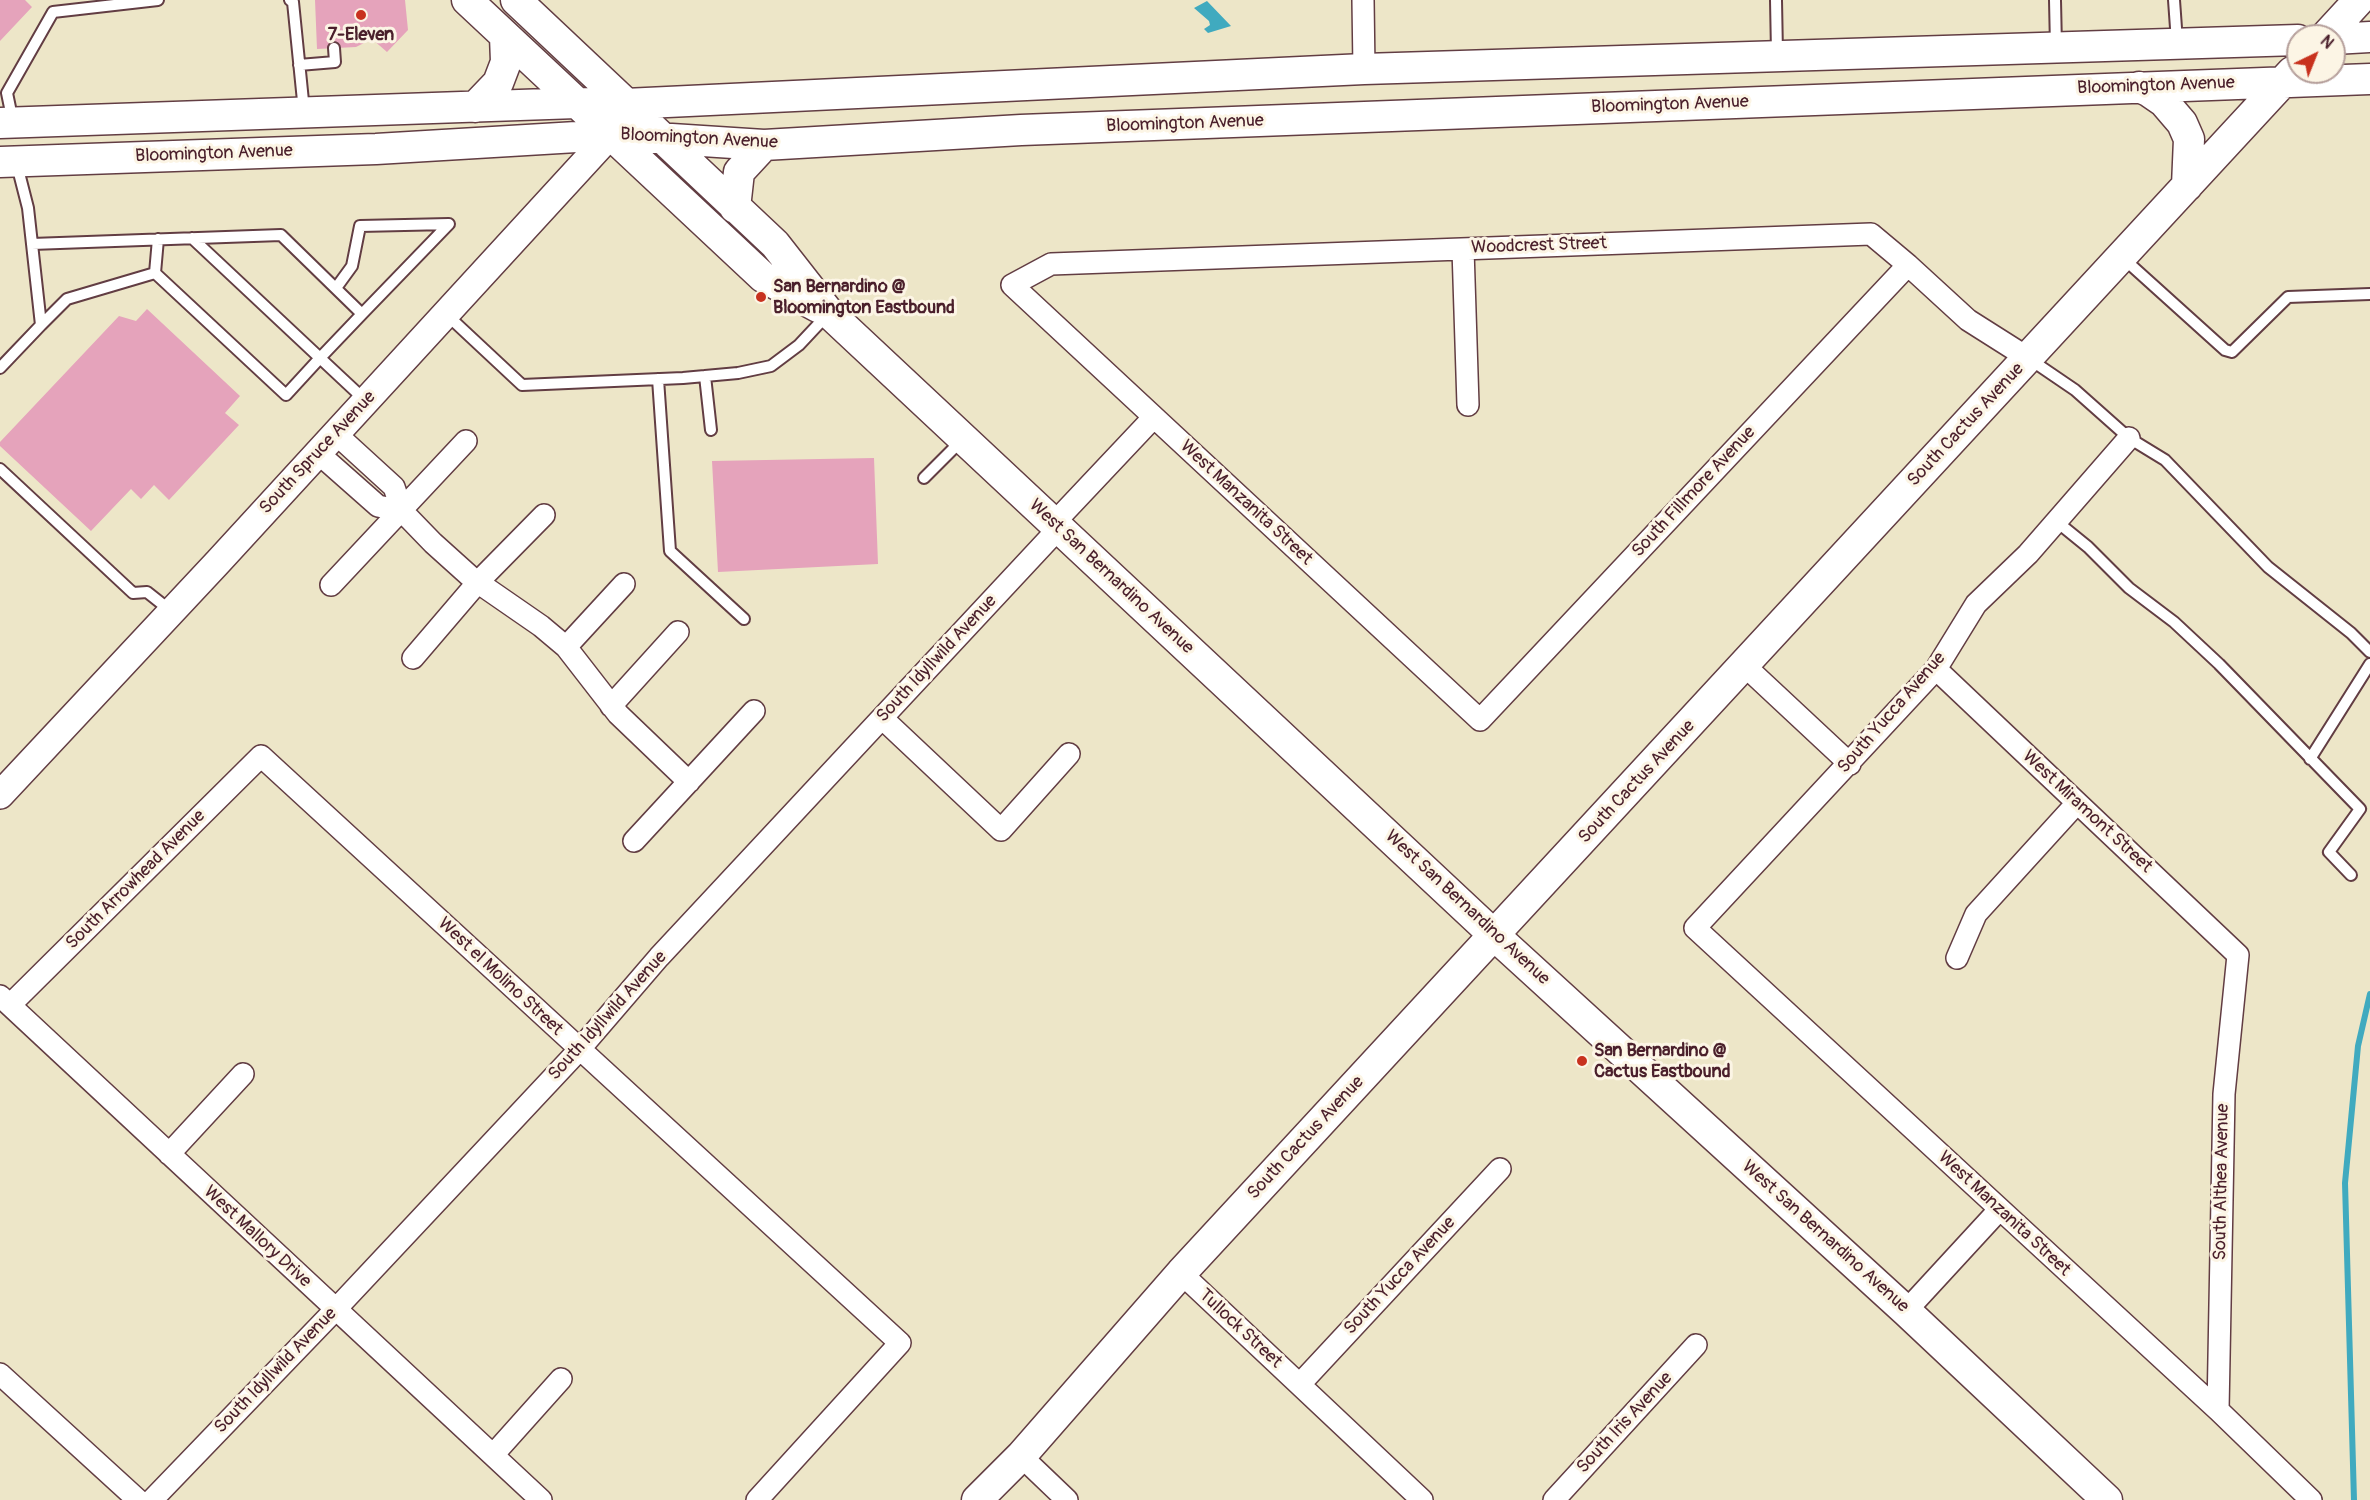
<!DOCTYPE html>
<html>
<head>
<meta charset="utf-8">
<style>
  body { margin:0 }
  #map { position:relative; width:2370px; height:1500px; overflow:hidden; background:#ede6c8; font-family:Pangolin,sans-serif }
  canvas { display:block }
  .north { position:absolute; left:2286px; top:24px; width:60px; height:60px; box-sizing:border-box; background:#fcf5e5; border:2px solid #b59f9b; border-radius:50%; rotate:43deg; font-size:16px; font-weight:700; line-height:24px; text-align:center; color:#4a1f2b }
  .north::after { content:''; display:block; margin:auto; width:21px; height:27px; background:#c8321e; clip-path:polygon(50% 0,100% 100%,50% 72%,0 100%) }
</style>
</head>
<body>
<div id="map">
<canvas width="2370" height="1500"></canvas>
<div class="north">N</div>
</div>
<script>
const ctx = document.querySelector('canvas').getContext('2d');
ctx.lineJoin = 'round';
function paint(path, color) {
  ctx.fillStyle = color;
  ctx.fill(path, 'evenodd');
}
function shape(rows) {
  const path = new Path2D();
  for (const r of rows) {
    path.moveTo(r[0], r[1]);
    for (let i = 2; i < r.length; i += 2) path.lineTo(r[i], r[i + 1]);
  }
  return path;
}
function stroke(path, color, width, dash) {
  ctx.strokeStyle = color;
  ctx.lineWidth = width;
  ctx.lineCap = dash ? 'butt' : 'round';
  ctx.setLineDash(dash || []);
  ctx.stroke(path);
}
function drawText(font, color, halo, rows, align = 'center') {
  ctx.font = font + ' Pangolin,sans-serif';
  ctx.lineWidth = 6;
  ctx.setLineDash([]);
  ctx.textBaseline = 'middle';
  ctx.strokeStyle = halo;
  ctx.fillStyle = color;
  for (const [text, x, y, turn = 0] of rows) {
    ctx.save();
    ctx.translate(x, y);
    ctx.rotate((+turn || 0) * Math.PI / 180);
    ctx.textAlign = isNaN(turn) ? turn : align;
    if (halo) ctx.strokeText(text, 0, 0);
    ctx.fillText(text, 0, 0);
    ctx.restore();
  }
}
paint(shape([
  [1207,1,1231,26,1208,33,1204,29,1210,25,1209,21,1194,8]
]), '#40aabf');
stroke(shape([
  [2354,1500,2345,1183,2358,1046,2370,994]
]), '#40aabf', 6);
paint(shape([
  [0,0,25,0,32,7,0,41],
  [315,0,405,0,408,30,387,52,372,39,356,47,317,49],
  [147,309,240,396,225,413,239,425,169,500,154,485,141,499,131,489,91,531,0,446,0,442,119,316,136,321],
  [874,458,878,564,718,572,712,461]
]), '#e5a3bb');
const service = shape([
  [290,0,293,2,304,111],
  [1776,0,1777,53],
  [2055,0,2056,47],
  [2174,0,2177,42],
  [299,65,335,62,334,48],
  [13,122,7,93,53,12,158,0],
  [32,244,281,235,362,314,320,358,366,401],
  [2123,258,2225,350,2232,352,2288,297,2370,294],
  [155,273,286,395,320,358,192,238],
  [336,288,352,266,360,226,449,224,362,314],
  [446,314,522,385,683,378,738,373,771,366,799,345,828,314],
  [41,325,67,299,155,273,158,239],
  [2028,358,2075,390,2129,438,2165,460,2268,567,2351,633,2370,652],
  [0,368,41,325,28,208,17,165],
  [705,376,711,430],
  [658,379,670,551,744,619],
  [0,469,133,593,147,592,171,611],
  [924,478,963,439],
  [2056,521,2088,547,2129,588,2174,622,2219,664,2360,809,2329,852,2351,875],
  [2310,759,2370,664]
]);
const minor = shape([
  [1363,0,1364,69],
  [1463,249,1468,405],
  [1908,265,1480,720,1012,285,1051,264,1871,234,1908,265,1968,320,2028,358],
  [336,434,394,487,402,511,433,543,473,579,541,626,566,647,618,714,689,782],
  [2129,438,2028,554,1976,604,1936,669,1695,928,2218,1410,2311,1500],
  [318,453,378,506,402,511],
  [1054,523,1153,418],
  [331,585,466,441],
  [566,647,624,584],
  [413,658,478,582,544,515],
  [1745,666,1850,764],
  [1936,669,2238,955,2224,1094,2218,1410],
  [611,706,678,632],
  [882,718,1001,830,1069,754],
  [634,841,754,711],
  [1957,958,1976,914,2077,803],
  [0,996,541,1500],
  [10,1005,261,756,900,1343,757,1500],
  [169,1154,243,1074],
  [1181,1273,1422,1500],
  [1906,1311,1999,1210],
  [0,1374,138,1500],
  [1300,1384,1500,1169],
  [493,1455,561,1379],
  [1021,1456,1067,1500],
  [152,1500,335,1310,579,1050,659,957,1059,528],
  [1554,1500,1696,1345]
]);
const tertiary = shape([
  [0,795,218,562,610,135,617,121]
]);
const secondary = shape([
  [467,0,763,277,818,307],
  [516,0,775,244,829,313,1494,935,1906,1311,2107,1500],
  [2326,36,2359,0],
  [2334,39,2370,37],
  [2139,87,2148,91,2164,102,2182,123,2189,139,2187,186],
  [475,107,498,83,506,62,505,36],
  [0,123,577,103,625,104,1364,69,2298,40],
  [0,162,376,149,610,135,764,145,1021,130,2370,79],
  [735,208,739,172,764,145],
  [977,1500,1021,1456,1181,1273,2292,72]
]);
stroke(service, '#623d43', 14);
stroke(minor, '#623d43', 24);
stroke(tertiary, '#623d43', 30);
stroke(secondary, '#623d43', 33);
stroke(service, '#fff', 10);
stroke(minor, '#fff', 21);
stroke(tertiary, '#fff', 27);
stroke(secondary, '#fff', 30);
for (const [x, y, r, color] of [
  [361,15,6,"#c8321e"],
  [761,297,6,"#c8321e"],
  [1582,1061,6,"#c8321e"]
]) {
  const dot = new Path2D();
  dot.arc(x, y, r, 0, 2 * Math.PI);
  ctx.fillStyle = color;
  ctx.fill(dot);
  stroke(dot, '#fcf5e5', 2);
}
drawText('bold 18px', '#4a1f2b', '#fcf5e5', [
  ["7-Eleven",361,35,"center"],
  ["San Bernardino @",773,287],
  ["Bloomington Eastbound",773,308],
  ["San Bernardino @",1594,1051],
  ["Cactus Eastbound",1594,1072]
], 'left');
drawText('18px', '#4a1f2b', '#fcf5e5', [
  ["Bloomington Avenue",2156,86,-2],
  ["Bloomington Avenue",1670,105,-2],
  ["Bloomington Avenue",1185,124,-2],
  ["Bloomington Avenue",699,139,3],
  ["Bloomington Avenue",214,154,-2],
  ["Woodcrest Street",1539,246,-2],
  ["South Cactus Avenue",1966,425,-47],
  ["South Spruce Avenue",318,453,-47],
  ["South Fillmore Avenue",1694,492,-47],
  ["West Manzanita Street",1246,503,43],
  ["West San Bernardino Avenue",1111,577,43],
  ["South Idyllwild Avenue",937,659,-47],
  ["South Yucca Avenue",1892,713,-49],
  ["South Cactus Avenue",1637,782,-47],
  ["West Miramont Street",2087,812,43],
  ["South Arrowhead Avenue",136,880,-45],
  ["West San Bernardino Avenue",1467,908,43],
  ["West el Molino Street",500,977,43],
  ["South Idyllwild Avenue",608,1016,-48],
  ["South Cactus Avenue",1306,1138,-47],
  ["South Althea Avenue",2222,1182,-89],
  ["West Manzanita Street",2004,1214,43],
  ["West Mallory Drive",257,1237,43],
  ["West San Bernardino Avenue",1825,1237,42],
  ["South Yucca Avenue",1400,1276,-47],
  ["Tullock Street",1240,1329,43],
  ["South Idyllwild Avenue",276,1371,-46],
  ["South Iris Avenue",1625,1423,-47]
]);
</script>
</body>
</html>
